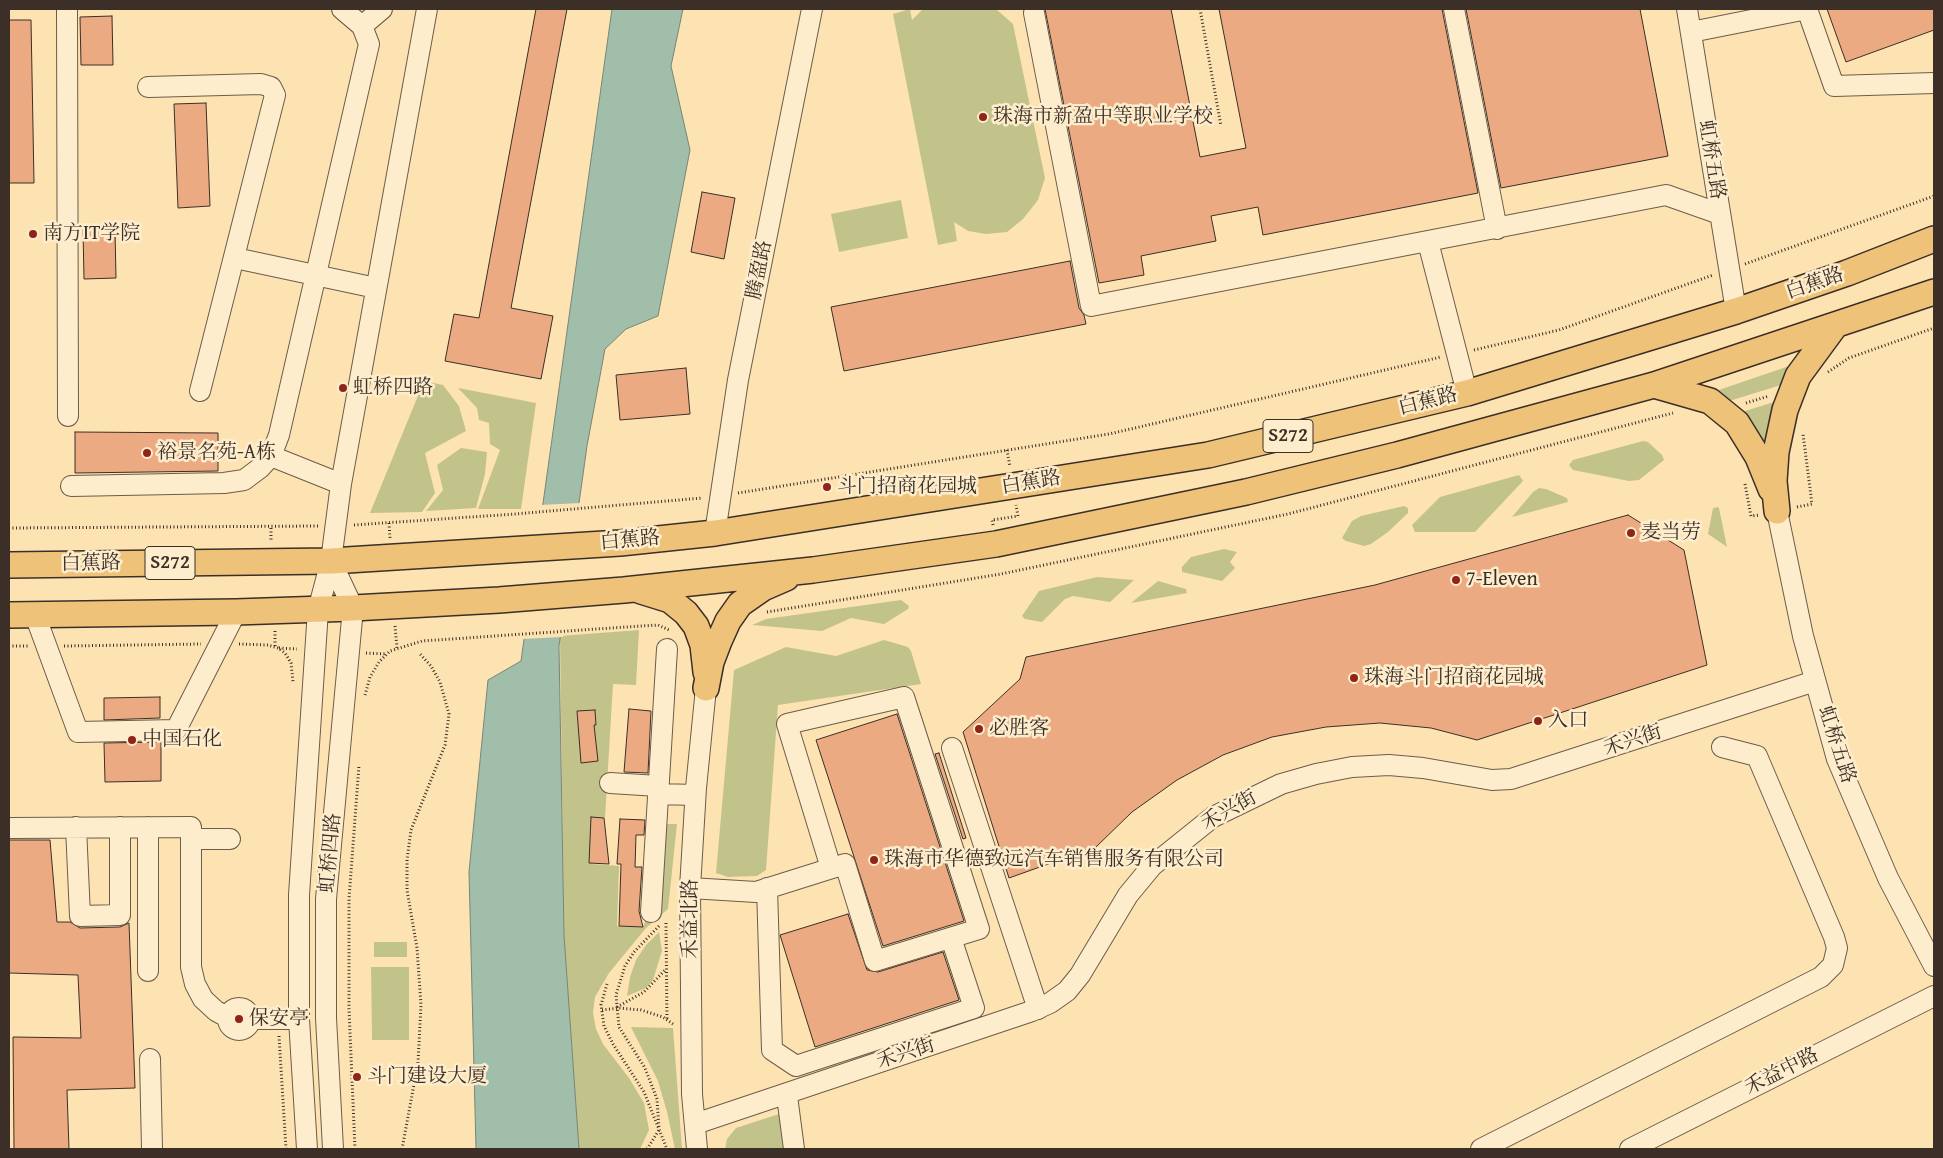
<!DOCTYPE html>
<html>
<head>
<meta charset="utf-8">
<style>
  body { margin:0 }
  #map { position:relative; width:1943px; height:1158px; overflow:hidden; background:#fee3b2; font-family:"Gentium Book Plus",serif }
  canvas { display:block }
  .frame { position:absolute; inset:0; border:10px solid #3b2f27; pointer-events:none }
</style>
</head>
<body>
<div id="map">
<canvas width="1943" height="1158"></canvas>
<div class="frame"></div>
</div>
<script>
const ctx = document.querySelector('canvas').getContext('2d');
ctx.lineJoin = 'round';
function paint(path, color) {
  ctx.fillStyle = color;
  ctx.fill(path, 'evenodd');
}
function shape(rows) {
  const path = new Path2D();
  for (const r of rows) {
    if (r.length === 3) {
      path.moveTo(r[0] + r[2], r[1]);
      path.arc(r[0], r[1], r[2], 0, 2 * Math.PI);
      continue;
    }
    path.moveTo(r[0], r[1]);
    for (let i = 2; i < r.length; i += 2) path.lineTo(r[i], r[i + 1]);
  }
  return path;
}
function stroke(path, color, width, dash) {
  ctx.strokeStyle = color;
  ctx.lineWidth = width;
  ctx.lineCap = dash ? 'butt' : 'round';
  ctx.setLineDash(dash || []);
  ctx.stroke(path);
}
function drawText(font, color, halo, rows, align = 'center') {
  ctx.font = font + ' "Gentium Book Plus","Noto Serif SC",serif';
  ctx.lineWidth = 5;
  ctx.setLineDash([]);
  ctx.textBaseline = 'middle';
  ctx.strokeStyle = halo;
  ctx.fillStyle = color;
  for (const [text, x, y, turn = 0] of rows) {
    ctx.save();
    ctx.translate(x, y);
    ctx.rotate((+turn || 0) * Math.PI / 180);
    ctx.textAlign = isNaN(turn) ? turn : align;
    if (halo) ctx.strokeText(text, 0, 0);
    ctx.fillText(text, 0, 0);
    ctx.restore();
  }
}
paint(shape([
  [910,9,912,20,923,9,996,9,1013,24,1045,178,1038,200,1023,219,1007,232,986,234,968,231,954,222,957,241,938,245,893,14],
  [901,200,908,238,839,252,831,214],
  [1792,365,1781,385,1726,402,1710,393],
  [424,381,443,385,459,406,466,431,425,453,435,493,422,512,370,513],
  [458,388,536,403,521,509,478,509,500,450,490,444,489,423,479,420,477,408],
  [1774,402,1767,440,1758,443,1739,413],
  [1643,441,1648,442,1662,455,1664,460,1639,480,1629,481,1573,470,1569,465,1573,460],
  [461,448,487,452,485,474,476,508,426,511,443,490,437,465],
  [1519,475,1523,481,1475,532,1415,532,1412,525,1440,497],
  [1539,488,1546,489,1567,498,1568,502,1512,517,1533,492],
  [1404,506,1408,508,1408,513,1388,532,1371,544,1364,546,1346,541,1342,538,1352,521,1361,516],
  [1718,507,1719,508,1727,547,1708,534,1713,508],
  [1224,549,1237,552,1230,562,1235,568,1222,581,1182,572,1182,567,1191,557],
  [1097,577,1134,580,1110,602,1073,596,1065,599,1042,622,1025,619,1022,616,1039,591],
  [1158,581,1186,589,1187,593,1131,603],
  [901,600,909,606,908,609,884,624,851,618,822,631,752,625,766,619],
  [639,630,636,685,613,684,605,818,593,818,592,864,619,866,617,926,643,927,652,902,667,824,677,824,668,909,646,928,609,973,595,997,593,1013,596,1029,603,1044,629,1078,644,1103,649,1130,640,1149,579,1149,564,935,560,636],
  [884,640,908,647,911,651,921,684,778,705,766,870,757,876,728,877,716,873,734,670,786,647,836,656],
  [659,932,662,951,653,980,646,988,627,996,630,977,636,960,646,945],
  [374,942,407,942,407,957,374,957],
  [371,967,409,967,409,1040,372,1040],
  [631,1027,673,1028,682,1149,675,1149,667,1112,658,1081],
  [779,1114,783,1149,725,1149,727,1139,736,1128]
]), '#c2c38a');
const water = shape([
  [612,9,683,9,671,66,690,150,658,316,626,329,605,349,587,446,559,646,564,935,579,1149,476,1149,469,872,488,680,521,661,612,9]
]);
paint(water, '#a0beaa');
stroke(water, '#788576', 1);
paint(shape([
  [581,503,563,637,522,639,540,505]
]), '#fee3b2');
const building = shape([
  [536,9,567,9,511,308,553,316,541,379,445,361,454,314,479,318,536,9],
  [1045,9,1171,9,1200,157,1246,148,1219,9,1442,9,1478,193,1263,235,1258,207,1211,216,1216,241,1141,256,1144,275,1099,283,1045,9],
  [1466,9,1640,9,1668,156,1501,188,1466,9],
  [1827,9,1934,9,1934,30,1846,62,1827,9],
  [112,16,113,65,81,65,80,17,112,16],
  [9,20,31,20,34,183,9,183,9,20],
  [206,103,210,206,178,208,174,104,206,103],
  [702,192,735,198,724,259,691,252,702,192],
  [83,230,115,230,116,278,84,279,83,230],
  [1070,261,1079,308,1084,315,1086,324,844,371,831,307,1070,261],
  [686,368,690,414,620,420,616,375,686,368],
  [75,432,218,433,218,471,75,473,75,432],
  [1628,515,1684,550,1707,665,1477,740,1431,728,1380,723,1326,727,1272,737,1223,755,1177,780,1132,812,1096,847,1009,878,963,732,1020,679,1026,657,1375,585,1628,515],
  [160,697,160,718,104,720,104,698,160,697],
  [629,709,651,711,648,773,624,772,629,709],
  [595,710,596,725,594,725,598,761,581,763,577,711,595,710],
  [897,714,964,921,883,946,816,740,897,714],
  [161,742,161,781,105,782,104,743,161,742],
  [939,753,966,838,963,839,935,754,939,753],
  [591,817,604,818,609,864,589,863,591,817],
  [620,819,645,820,644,835,636,835,635,867,642,867,639,911,643,927,619,926,621,864,617,864,620,819],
  [9,840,50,840,57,922,70,922,80,928,120,927,129,923,135,1088,67,1090,69,1149,14,1149,13,1037,81,1038,78,975,9,973,9,840],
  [848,914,867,970,878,972,943,952,959,1000,815,1047,780,935,848,914]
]);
paint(building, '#ecaa82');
stroke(building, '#3b2f27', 1);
const minor = shape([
  [67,9,68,416],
  [1454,9,1497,229],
  [1687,9,1736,311],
  [1807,9,1834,86,1934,83],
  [1034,13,1091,306,1666,195,1720,214],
  [362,26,382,9],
  [1691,32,1807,9],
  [148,87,261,84,271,87,275,95,200,391],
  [1428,242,1467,393],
  [235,258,376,288],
  [271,456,341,484],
  [71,486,224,483,244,480,260,468,271,456,279,435,369,44,362,26,342,9],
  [1777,511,1803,636,1837,759,1888,878,1934,966],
  [715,533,738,380,812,9],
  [331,561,353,608,326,899,326,1018,333,1149],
  [35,615,78,732,176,730,236,612],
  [952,748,1038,1009],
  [610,783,658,786],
  [658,794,695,795],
  [76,827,80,916,120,915,120,827],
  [148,827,148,971],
  [9,828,191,827,191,967,195,984,203,999,216,1011,229,1018],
  [191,839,230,839],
  [690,888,756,892,845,864,875,961,979,929,904,697,787,724,831,868],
  [767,888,772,1050,796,1066,974,1008,951,938],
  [651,912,667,649],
  [239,1019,11],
  [250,1019,299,1019],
  [150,1059,152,1149],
  [787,1096,794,1149],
  [695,1124,1032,1011,1050,1003,1067,991,1080,975,1128,895,1152,866,1213,817,1281,784,1316,774,1352,767,1389,765,1423,768,1492,780,1511,779,1815,681],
  [307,1149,299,1019,299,895,318,610,331,561,341,484,427,9],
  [697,1149,692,1094,690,888,696,788,706,688],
  [1481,1149,1821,977,1833,965,1837,948,1834,937,1757,756,1722,747],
  [1630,1149,1934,996]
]);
const major = shape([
  [1654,385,1710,401,1737,423,1758,457,1771,489],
  [1777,511,1774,481,1776,452,1785,410,1798,376,1834,327],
  [9,565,331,561,620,543,715,533,1208,455,1467,393,1736,311,1847,273,1934,239],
  [641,591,670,600,686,613,696,626,703,645,706,672],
  [9,615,236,612,353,608,499,600,624,590,813,570,996,544,1246,492,1397,455,1654,385,1934,292],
  [706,688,711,662,719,641,728,621,740,604,763,588,786,578]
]);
stroke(minor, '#6c5c4a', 22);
stroke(major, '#3b2f27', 28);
stroke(shape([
  [1200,9,1221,126],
  [1745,264,1934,196],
  [1474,350,1559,330,1713,275],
  [1828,372,1849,358,1934,328],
  [1746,403,1769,396],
  [1007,450,1010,467],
  [1745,484,1751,516,1759,515],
  [738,493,1109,434,1441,357],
  [1797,507,1812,504,1803,434],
  [389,523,390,538],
  [354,525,515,514,702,498],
  [993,525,992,520,1018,516,1016,505],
  [9,528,318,526],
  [271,528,271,542],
  [767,612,1001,574,1288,514,1673,413],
  [395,626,397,648],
  [275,631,275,647],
  [239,644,268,645,278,648,285,653,291,663,293,682],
  [9,646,28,646],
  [64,646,201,644],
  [279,648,297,649],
  [366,653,387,654],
  [365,695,370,677,379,662,390,651,422,641,626,627,658,625,669,630],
  [666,923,667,1020],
  [607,984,601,1005,604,1026,613,1044,644,1092,667,1149],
  [617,1007,644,992,666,969],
  [602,1010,619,1008,641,1010,663,1017,673,1024],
  [279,1036,286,1149],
  [355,1149,349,1009,349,899,359,765],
  [402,1149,418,1063,421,1005,417,948,407,890,407,860,411,830,445,745,449,714,440,682,431,666,420,654],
  [647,1149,659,1130]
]), '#3b2f27', 3, [1, 2.5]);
stroke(minor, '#feedcd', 20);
stroke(major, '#efc279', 25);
stroke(shape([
  [659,926,634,952,625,966,616,995,619,1027,645,1068,657,1099,659,1129]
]), '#3b2f27', 3, [1, 2.5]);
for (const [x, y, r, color] of [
  [983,117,5,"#8f2418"],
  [33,234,5,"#8f2418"],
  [343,388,5,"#8f2418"],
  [147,453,5,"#8f2418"],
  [827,487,5,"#8f2418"],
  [1631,533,5,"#8f2418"],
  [1456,580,5,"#8f2418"],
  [1354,678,5,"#8f2418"],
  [1538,721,5,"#8f2418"],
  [979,729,5,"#8f2418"],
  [132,740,5,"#8f2418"],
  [874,860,5,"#8f2418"],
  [239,1019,5,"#8f2418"],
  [357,1077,5,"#8f2418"]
]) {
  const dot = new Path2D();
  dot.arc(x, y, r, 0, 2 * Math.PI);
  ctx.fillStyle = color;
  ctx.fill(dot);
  stroke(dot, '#feedcd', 2);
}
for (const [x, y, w] of [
  [1288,436,50],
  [170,563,50]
]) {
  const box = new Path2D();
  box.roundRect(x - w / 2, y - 16.5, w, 33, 4);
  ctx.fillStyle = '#feedcd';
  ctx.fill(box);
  stroke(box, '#3b2f27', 1);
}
drawText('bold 19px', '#3b2f27', null, [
  ["S272",1288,436],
  ["S272",170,563]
]);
drawText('20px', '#3b2f27', '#feedcd', [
  ["珠海市新盈中等职业学校",993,117],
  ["南方IT学院",43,234],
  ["虹桥四路",353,388],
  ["裕景名苑-A栋",157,453],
  ["斗门招商花园城",837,487],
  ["麦当劳",1641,533],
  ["7-Eleven",1466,580],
  ["珠海斗门招商花园城",1364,678],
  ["入口",1548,721],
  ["必胜客",989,729],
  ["中国石化",142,740],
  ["珠海市华德致远汽车销售服务有限公司",884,860],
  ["保安亭",249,1019],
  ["斗门建设大厦",367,1077]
], 'left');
drawText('20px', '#3b2f27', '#feedcd', [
  ["虹桥五路",1711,160,81],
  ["腾盈路",760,270,-79],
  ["白蕉路",1815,284,-19],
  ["白蕉路",1428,402,-14],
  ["白蕉路",1031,483,-9],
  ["白蕉路",630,541,-5],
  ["白蕉路",91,564,-1],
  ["禾兴街",1633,741,-18],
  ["虹桥五路",1836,745,72],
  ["禾兴街",1229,811,-29],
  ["虹桥四路",331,853,-85],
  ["禾益北路",691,919,-90],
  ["禾兴街",906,1054,-18],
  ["禾益中路",1782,1072,-27]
]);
</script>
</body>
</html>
